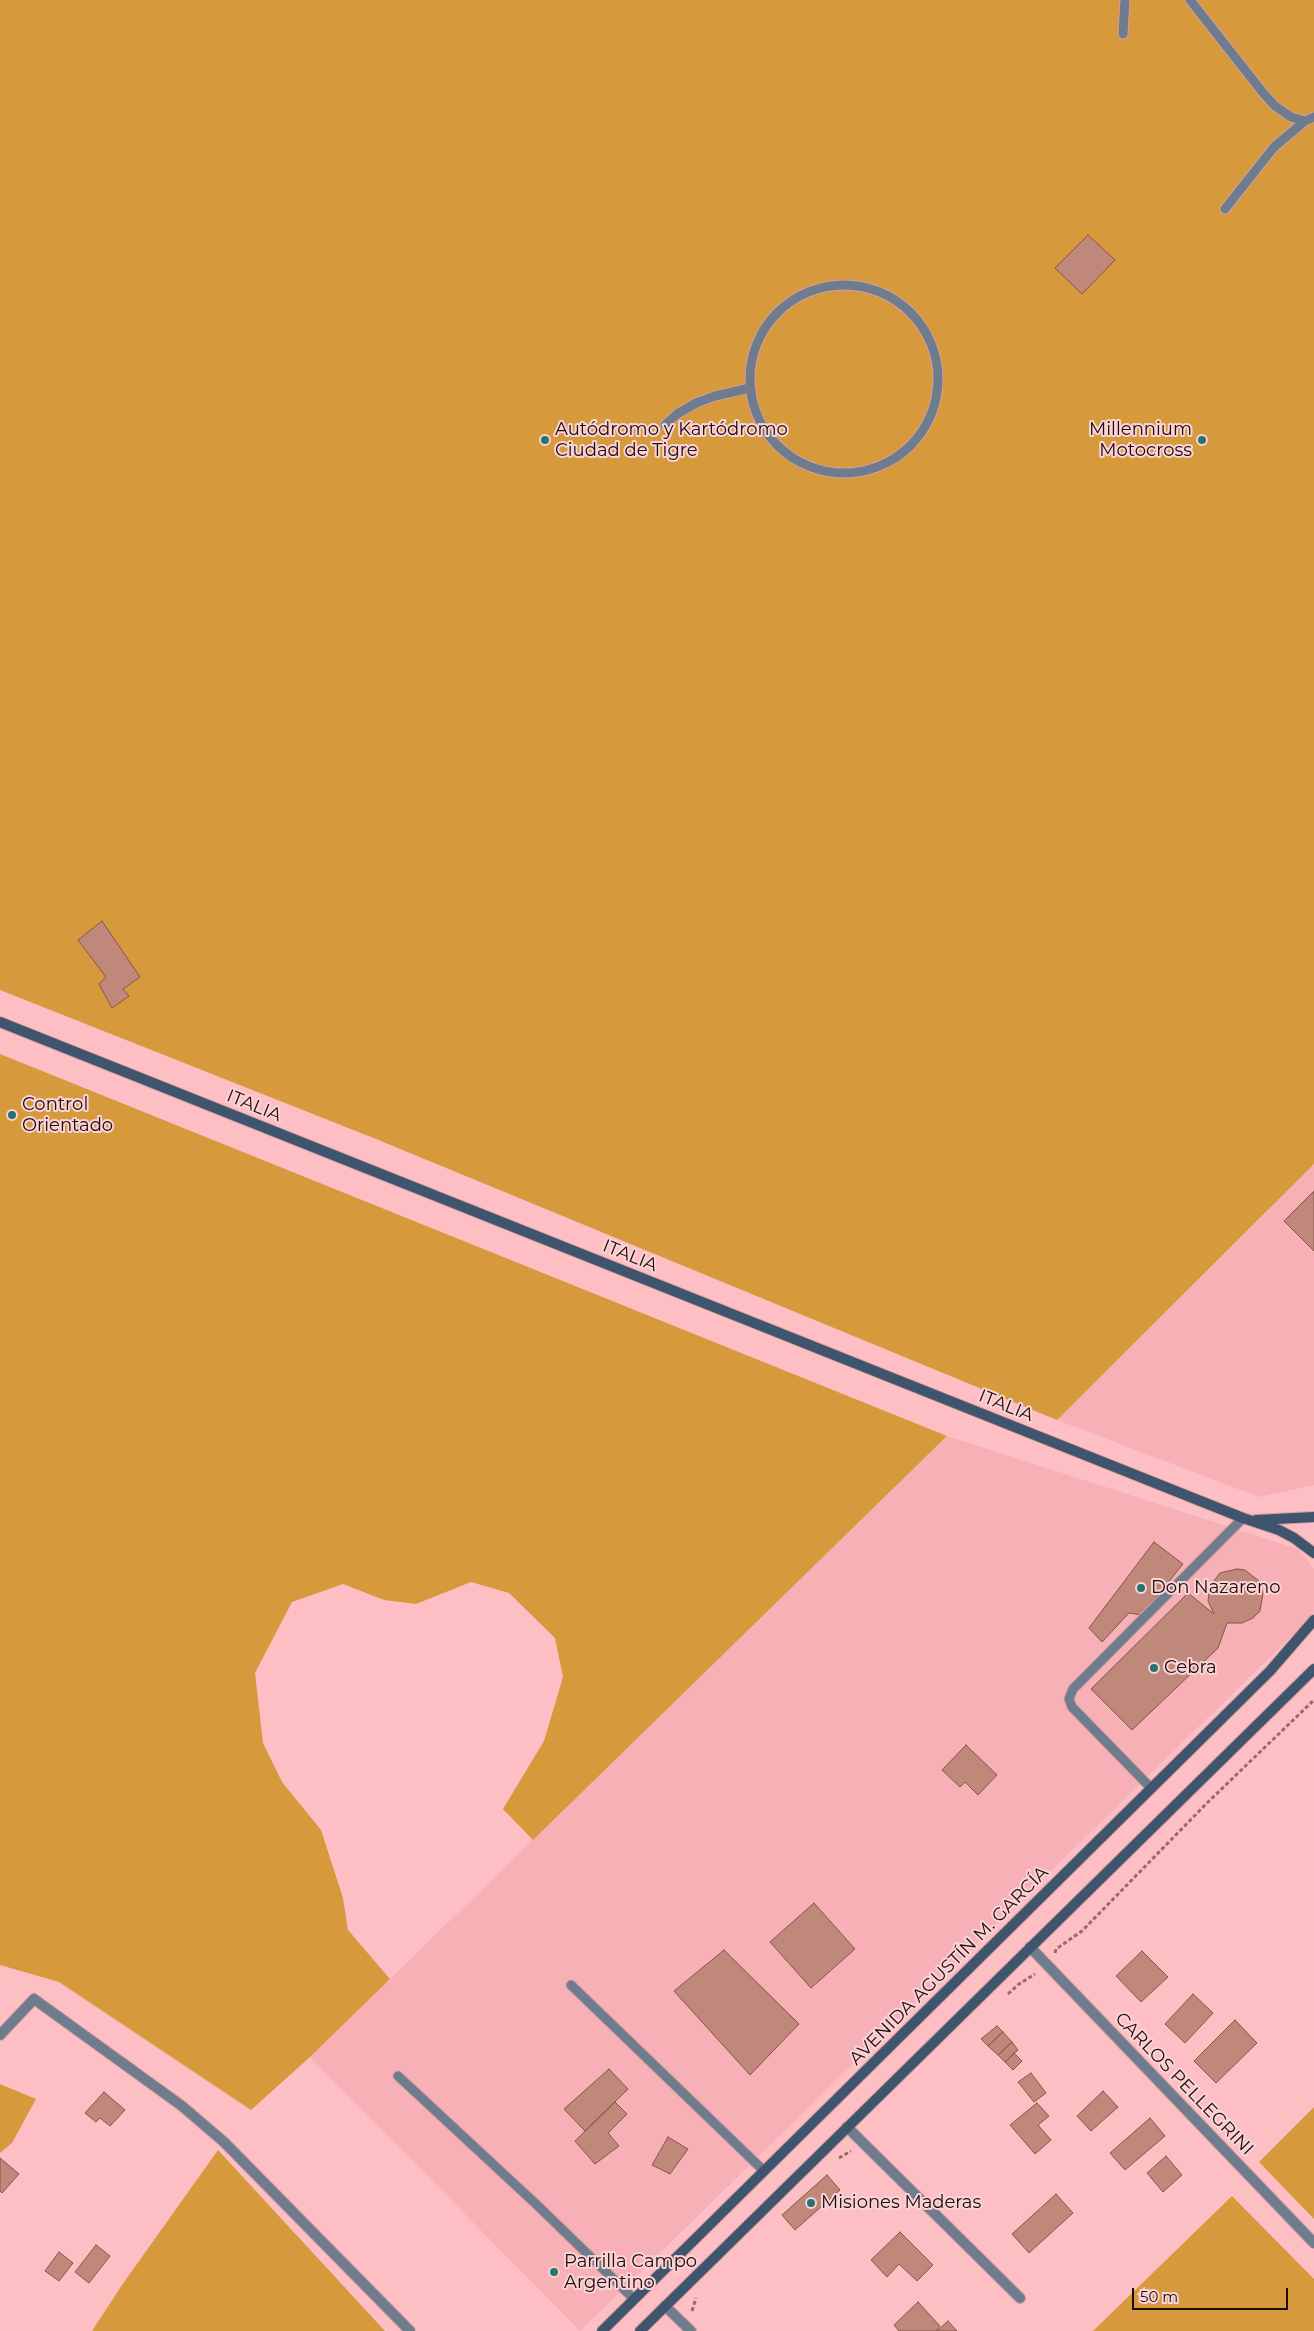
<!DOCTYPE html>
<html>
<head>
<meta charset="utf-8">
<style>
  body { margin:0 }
  #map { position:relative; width:1314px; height:2331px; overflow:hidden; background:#fdbfc3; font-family:Montserrat,sans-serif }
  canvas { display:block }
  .scale { position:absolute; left:1132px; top:2288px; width:156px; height:22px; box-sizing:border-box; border:2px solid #1f0a0d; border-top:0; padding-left:6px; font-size:15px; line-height:18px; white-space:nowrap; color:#1f0a0d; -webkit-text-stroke:4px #fad3d5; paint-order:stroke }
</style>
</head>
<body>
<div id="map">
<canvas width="1314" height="2331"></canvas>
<div class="scale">50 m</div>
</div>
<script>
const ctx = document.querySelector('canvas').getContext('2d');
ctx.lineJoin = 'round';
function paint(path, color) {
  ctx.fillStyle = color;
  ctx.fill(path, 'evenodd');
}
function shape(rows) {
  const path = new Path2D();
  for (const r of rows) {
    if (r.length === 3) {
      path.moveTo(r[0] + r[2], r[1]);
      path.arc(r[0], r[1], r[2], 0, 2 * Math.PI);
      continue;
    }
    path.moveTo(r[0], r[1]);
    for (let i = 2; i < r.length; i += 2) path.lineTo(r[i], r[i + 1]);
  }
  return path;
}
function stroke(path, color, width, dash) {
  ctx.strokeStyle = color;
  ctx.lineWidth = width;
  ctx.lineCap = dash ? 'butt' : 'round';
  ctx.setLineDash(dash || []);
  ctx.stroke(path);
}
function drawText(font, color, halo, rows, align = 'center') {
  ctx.font = font + ' Montserrat,sans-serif';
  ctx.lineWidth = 4;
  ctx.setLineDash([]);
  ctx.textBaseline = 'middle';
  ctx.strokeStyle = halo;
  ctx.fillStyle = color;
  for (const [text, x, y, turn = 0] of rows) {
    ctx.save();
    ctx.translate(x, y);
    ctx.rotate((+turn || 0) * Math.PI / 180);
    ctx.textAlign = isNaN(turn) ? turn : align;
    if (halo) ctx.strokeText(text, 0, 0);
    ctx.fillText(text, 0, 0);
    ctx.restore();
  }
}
paint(shape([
  [1314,1164,1314,1485,1259,1497,1057,1420],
  [947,1436,1298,1549,1314,1569,1314,1611,1310,1618,580,2331,310,2057]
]), '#f7b1b6');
paint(shape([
  [0,0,1314,0,1314,1164,1057,1420,376,1139,0,990],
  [0,1054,947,1436,533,1840,503,1809,544,1741,563,1677,555,1638,509,1593,471,1582,416,1604,384,1600,343,1584,292,1602,255,1673,263,1743,282,1782,321,1830,343,1898,348,1930,390,1979,310,2057,251,2110,59,1982,0,1965],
  [0,2084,36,2099,12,2143,0,2153],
  [1314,2107,1314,2219,1259,2162],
  [218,2150,385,2331,92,2331,122,2285],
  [1232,2196,1314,2279,1314,2331,1093,2331]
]), '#d6993c');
const building = shape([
  [1088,235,1115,260,1082,294,1055,268,1088,235],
  [102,921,140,977,123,989,129,996,112,1008,99,984,106,977,78,940,102,921],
  [1314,1191,1314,1251,1284,1221,1314,1191],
  [1154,1542,1183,1564,1142,1615,1129,1613,1102,1642,1089,1628,1154,1542],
  [1237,1569,1245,1570,1259,1581,1263,1594,1260,1611,1253,1618,1242,1623,1227,1623,1218,1648,1132,1730,1091,1689,1188,1593,1214,1614,1208,1601,1210,1586,1220,1573,1237,1569],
  [966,1745,997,1775,978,1795,965,1782,960,1787,942,1770,966,1745],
  [814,1903,855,1949,811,1988,770,1942,814,1903],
  [724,1950,799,2024,750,2075,674,1991,724,1950],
  [1142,1951,1168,1977,1141,2002,1116,1976,1142,1951],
  [1193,1994,1213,2013,1185,2043,1165,2024,1193,1994],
  [1235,2020,1257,2043,1216,2083,1194,2061,1235,2020],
  [997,2026,1003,2032,988,2046,981,2039,997,2026],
  [1003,2032,1012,2042,998,2055,988,2046,1003,2032],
  [1012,2042,1018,2050,1005,2062,998,2055,1012,2042],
  [1014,2053,1022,2061,1013,2070,1005,2062,1014,2053],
  [609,2069,628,2089,585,2131,564,2109,609,2069],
  [1031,2073,1046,2093,1034,2102,1018,2082,1031,2073],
  [1103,2091,1118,2107,1091,2131,1077,2116,1103,2091],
  [104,2092,125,2110,110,2126,100,2118,96,2122,85,2113,104,2092],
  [615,2102,627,2114,608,2133,619,2146,595,2164,575,2141,615,2102],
  [1037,2103,1049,2116,1038,2125,1051,2140,1035,2154,1010,2125,1037,2103],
  [1150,2118,1165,2136,1125,2170,1110,2153,1150,2118],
  [668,2137,688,2149,670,2174,652,2165,668,2137],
  [1166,2156,1182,2175,1163,2192,1147,2173,1166,2156],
  [0,2158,19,2174,2,2193,0,2191,0,2158],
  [827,2175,840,2190,795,2230,782,2215,827,2175],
  [1056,2194,1073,2213,1029,2253,1012,2234,1056,2194],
  [900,2232,933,2265,917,2281,899,2264,887,2277,871,2260,900,2232],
  [96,2245,110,2256,89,2283,75,2272,96,2245],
  [59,2252,73,2263,59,2281,45,2271,59,2252],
  [918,2302,940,2326,936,2331,899,2331,894,2325,918,2302],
  [948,2321,957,2331,937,2331,948,2321]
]);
paint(building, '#c0887a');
stroke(building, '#875447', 1);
const lane = shape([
  [1190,0,1264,94,1275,106,1291,117,1305,121],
  [1123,34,1125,0],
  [1225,209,1274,147,1305,121,1314,117],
  [844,379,94],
  [665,425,677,414,696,403,715,396,750,388],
  [1151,1788,1072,1707,1069,1699,1073,1689,1243,1518],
  [571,1985,764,2171],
  [398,2076,537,2205,634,2299]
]);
const street = shape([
  [1030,1947,1314,2243],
  [0,2035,34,1999,182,2106,224,2142,410,2331],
  [847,2127,1020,2298],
  [665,2306,691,2331]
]);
const secondary = shape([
  [0,1022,1243,1518,1279,1530,1294,1538,1314,1553],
  [1256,1520,1314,1517],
  [602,2331,1270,1671,1314,1620],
  [640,2331,1314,1669]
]);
stroke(lane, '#d59ea2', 11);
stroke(street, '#d59ea2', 12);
stroke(secondary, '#d59ea2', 12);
stroke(shape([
  [1055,1953,1056,1949,1082,1931,1208,1802,1314,1700],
  [1008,1994,1019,1984,1035,1974],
  [839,2158,851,2151],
  [692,2311,696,2298]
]), '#966b6f', 3, [4, 2.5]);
stroke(lane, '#6e7c8e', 9);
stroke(street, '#6e7c8e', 10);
stroke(secondary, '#3f546d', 10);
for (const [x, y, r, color] of [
  [545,440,5,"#287372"],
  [1202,440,5,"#287372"],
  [12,1115,5,"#287372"],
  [1141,1588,5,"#287372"],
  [1154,1668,5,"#287372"],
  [811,2203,5,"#287372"],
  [554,2272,5,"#287372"]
]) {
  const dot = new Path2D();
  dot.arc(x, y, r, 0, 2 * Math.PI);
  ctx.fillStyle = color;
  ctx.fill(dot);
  stroke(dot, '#fad3d5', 2);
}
drawText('18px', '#1f0a0d', '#fad3d5', [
  ["Autódromo y Kartódromo",555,430],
  ["Ciudad de Tigre",555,451],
  ["Millennium",1192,430,"right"],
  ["Motocross",1192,451,"right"],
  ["Control",22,1105],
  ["Orientado",22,1126],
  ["Don Nazareno",1151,1588],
  ["Cebra",1164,1668],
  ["Misiones Maderas",821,2203],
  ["Parrilla Campo",564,2262],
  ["Argentino",564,2283]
], 'left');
drawText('18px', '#1f0a0d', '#fad3d5', [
  ["ITALIA",254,1106,22],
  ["ITALIA",630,1256,22],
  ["ITALIA",1006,1406,22],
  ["AVENIDA AGUSTÍN M. GARCÍA",949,1966,-45],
  ["CARLOS PELLEGRINI",1184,2084,46]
]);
</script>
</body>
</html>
